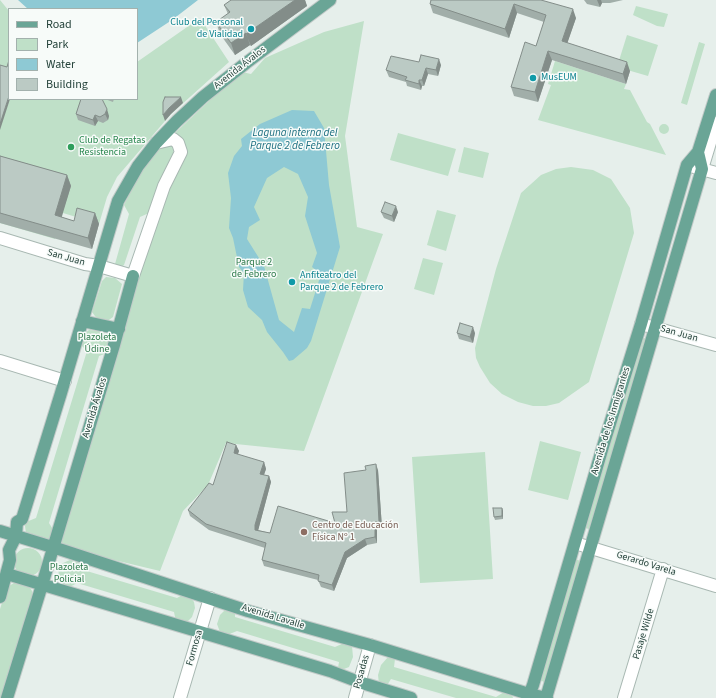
<!DOCTYPE html>
<html>
<head>
<meta charset="utf-8">
<style>
  body { margin:0 }
  #map { position:relative; width:716px; height:698px; overflow:hidden; background:#e6efeb; font-family:"Source Sans 3",sans-serif }
  canvas { display:block }
  .legend { position:absolute; left:8px; top:8px; width:130px; height:92px; box-sizing:border-box; background:#f7fbf9; border:1px solid #a3b1ad; margin:0; padding:5px 7px; list-style:none; font-size:12px; color:#24423a }
  .legend li { display:flex; align-items:center; gap:8px; height:20px }
  .legend b { width:20px; border:1px solid #a3b1ad }
</style>
</head>
<body>
<div id="map">
<canvas width="716" height="698"></canvas>
<ul class="legend">
<li><b style="height:5px;background:#6aa596"></b>Road</li>
<li><b style="height:11px;background:#bfe0c8"></b>Park</li>
<li><b style="height:11px;background:#8ec9d4"></b>Water</li>
<li><b style="height:11px;background:#bbcac4"></b>Building</li>
</ul>
</div>
<script>
const ctx = document.querySelector('canvas').getContext('2d');
ctx.lineJoin = 'round';
function paint(path, color) {
  ctx.fillStyle = color;
  ctx.fill(path, 'evenodd');
}
function shape(rows) {
  const path = new Path2D();
  for (const r of rows) {
    if (r.length === 3) {
      path.moveTo(r[0] + r[2], r[1]);
      path.arc(r[0], r[1], r[2], 0, 2 * Math.PI);
      continue;
    }
    path.moveTo(r[0], r[1]);
    for (let i = 2; i < r.length; i += 2) path.lineTo(r[i], r[i + 1]);
  }
  return path;
}
function stroke(path, color, width, dash) {
  ctx.strokeStyle = color;
  ctx.lineWidth = width;
  ctx.lineCap = dash ? 'butt' : 'round';
  ctx.setLineDash(dash || []);
  ctx.stroke(path);
}
function drawText(font, color, halo, rows, align = 'center') {
  ctx.font = font + ' "Source Sans 3",sans-serif';
  ctx.lineWidth = 3;
  ctx.setLineDash([]);
  ctx.textBaseline = 'middle';
  ctx.strokeStyle = halo;
  ctx.fillStyle = color;
  for (const [text, x, y, turn = 0] of rows) {
    ctx.save();
    ctx.translate(x, y);
    ctx.rotate((+turn || 0) * Math.PI / 180);
    ctx.textAlign = isNaN(turn) ? turn : align;
    if (halo) ctx.strokeText(text, 0, 0);
    ctx.fillText(text, 0, 0);
    ctx.restore();
  }
}
paint(shape([
  [0,0,9,11,9,99,137,99,137,62,200,18,229,62,171,114,117,177,107,197,99,224,63,213,55,239,0,223],
  [636,6,668,14,664,27,657,26,633,15],
  [364,21,345,136,357,227,383,234,304,451,226,443,208,485,183,511,160,571,60,547,58,540,164,189,186,150,183,141,173,135,228,83,242,72,251,74,265,58,324,32],
  [627,35,658,45,648,76,617,67],
  [699,42,705,44,687,105,681,103],
  [555,61,626,84,624,89,630,90,647,122,650,124,666,155,538,120,551,85,548,84],
  [664,129,5],
  [398,133,456,149,448,176,390,160],
  [172,145,174,154,149,213,140,217,124,265,119,268,115,264,129,214,124,205,137,179,157,148],
  [464,147,489,153,483,178,458,172],
  [571,167,593,170,611,179,630,208,634,233,589,382,559,403,546,406,533,406,518,402,502,394,490,383,480,367,476,358,475,348,496,269,521,193,541,175,556,169],
  [437,210,456,215,446,251,427,245],
  [423,258,443,263,434,295,414,289],
  [106,277,115,278,122,284,113,317,106,322,98,320,92,312,102,281],
  [89,330,100,331,110,337,107,353,99,356,49,523,54,531,52,540,45,543,30,538,26,533,25,526,26,522,36,518,87,351,80,344,82,335],
  [642,337,646,339,589,529,585,528],
  [540,441,581,452,568,500,528,490],
  [485,452,493,579,420,583,412,457],
  [28,562,14],
  [576,559,580,561,544,682,540,680],
  [70,560,81,563,80,569,177,598,184,594,191,598,194,602,195,608,192,617,185,624,176,622,174,612,77,583,68,588,61,584,58,580,59,568,63,563],
  [14,583,20,583,29,586,32,591,33,597,2,698,0,698,0,609,6,590,9,586],
  [228,607,235,610,235,617,335,647,344,643,352,646,353,657,349,667,344,669,338,668,339,662,237,631,227,635,220,632,217,624,220,615],
  [388,657,395,659,394,667,496,697,504,692,512,695,513,698,456,698,391,679,386,687,379,684,378,675,381,665]
]), '#bfe0c8');
paint(shape([
  [18,0,198,0,172,20,137,43,137,9,28,9],
  [292,110,314,111,324,128,329,185,340,247,311,341,307,348,293,360,289,361,283,352,267,332,262,320,248,307,243,290,244,273,239,267,233,238,229,228,231,198,228,173,234,156,242,146,241,139,260,124],
  [284,167,298,174,308,197,305,216,317,253,312,267,321,274,310,309,302,308,294,332,279,320,264,266,247,239,249,227,260,220,254,207,267,178]
]), '#8ec9d4');
const minor = shape([
  [694,167,716,173],
  [702,169,716,123],
  [0,238,85,264,99,266,133,276,164,186,181,152,178,143,173,139,156,143],
  [641,324,716,345],
  [0,361,65,381],
  [575,543,716,586],
  [180,698,210,598],
  [355,698,370,645],
  [624,698,663,569]
]);
const major = shape([
  [82,321,119,329],
  [0,531,62,550,248,611,370,645,529,694,547,698],
  [7,574,330,671,359,682,411,698],
  [0,597,10,560,9,550,16,536,17,522,22,519,61,393,118,201,138,166,156,143,177,121,203,97,246,63,330,0],
  [7,698,42,585,114,345,133,276],
  [528,698,533,685,604,443,641,324,687,165,698,152,716,95],
  [546,698,702,169,698,152]
]);
stroke(minor, '#a8b8b2', 14);
stroke(major, '#c2cac8', 14);
stroke(minor, '#fff', 12);
stroke(major, '#6aa596', 12);
paint(shape([
  [231,0,305,0,307,6,251,46,250,45,235,55,220,34,216,22,228,14,224,5],
  [541,0,576,18,567,43,630,71,626,84,552,60,538,102,514,96,511,87,536,46,544,22,517,13,509,38,433,13,430,4],
  [584,0,623,0,610,3,602,3,600,7,587,4],
  [419,62,441,65,438,76,428,74,424,86,422,86,421,90,407,86,406,82,389,77,386,70],
  [81,99,109,116,108,120,103,123,98,121,95,126,78,120,76,114],
  [105,99,114,99,113,102],
  [0,156,67,175,71,186,61,217,74,221,95,213,99,224,92,249,0,223],
  [381,212,398,212,394,222,384,218],
  [457,333,475,333,473,343,459,339],
  [236,445,239,451,237,455,264,462,266,469,264,475,269,476,271,482,258,530,270,533,335,523,347,512,378,470,382,528,377,528,377,543,367,545,347,558,334,591,321,587,318,580,264,566,262,560,265,548,209,530,190,516,188,510,213,485],
  [502,508,503,511,503,519,495,520,494,517]
]), '#a1aea9');
paint(shape([
  [295,0,305,0,307,6,251,46,246,34],
  [597,0,601,0,602,3,600,7],
  [514,4,517,13,509,38,505,29],
  [573,9,576,18,565,50,562,41],
  [246,33,250,45,235,55,231,43],
  [548,51,552,60,538,102,535,92],
  [439,59,441,65,438,76,436,70],
  [627,62,630,71,626,84,623,74],
  [426,68,428,74,424,86,422,80],
  [419,80,422,86,421,90,419,84],
  [9,96,9,99,10,99,0,130,0,124],
  [181,97,183,103,171,114,165,121,163,115,169,108],
  [107,109,109,116,108,120,105,114],
  [95,115,98,121,95,126,93,120],
  [67,175,71,186,59,226,55,215],
  [396,206,398,212,394,222,392,216],
  [95,213,99,224,92,249,88,238],
  [473,327,475,333,473,343,470,337],
  [236,445,239,451,236,460,234,453],
  [264,462,266,469,262,480,260,474],
  [376,464,378,470,382,528,379,522],
  [269,476,271,482,258,531,255,530,255,525],
  [502,508,503,511,503,519,502,516],
  [375,522,377,528,377,543,375,537],
  [365,539,367,545,347,558,334,591,332,585,345,552]
]), '#838d89');
const building = shape([
  [231,0,295,0,246,34,246,33,231,43,216,22,230,12,224,5,231,0],
  [431,0,541,0,573,9,562,41,627,62,623,74,548,51,535,92,511,87,525,42,536,46,546,15,514,4,505,29,430,4,431,0],
  [421,55,439,59,436,70,426,68,422,80,419,80,419,84,405,80,407,77,386,70,391,56,419,62,421,55],
  [9,60,9,96,0,124,0,65,7,67,9,60],
  [165,97,181,97,169,108,163,115,163,102,165,97],
  [81,99,102,99,107,109,105,114,100,117,95,115,93,120,76,114,81,99],
  [0,156,67,175,55,215,74,221,77,208,95,213,88,238,0,213,0,156],
  [385,202,396,206,392,216,381,212,385,202],
  [460,323,473,327,470,337,457,333,460,323],
  [227,442,236,445,234,453,264,462,260,474,269,476,255,525,255,530,270,533,278,506,335,523,332,512,347,512,344,473,366,470,365,466,376,464,379,522,375,522,375,537,365,539,345,552,332,585,318,581,319,575,262,560,266,543,206,524,188,510,209,483,213,485,227,442],
  [493,508,502,508,502,516,494,517,493,508]
]);
paint(building, '#bbcac4');
stroke(building, '#838d89', 1);
for (const [x, y, r, color] of [
  [251,29,4,"#0f9aa8"],
  [533,78,4,"#0f9aa8"],
  [71,147,4,"#2e9e5b"],
  [292,282,4,"#0f9aa8"],
  [304,532,4,"#8d6e63"]
]) {
  const dot = new Path2D();
  dot.arc(x, y, r, 0, 2 * Math.PI);
  ctx.fillStyle = color;
  ctx.fill(dot);
  stroke(dot, '#f7fbf9', 1.5);
}
drawText('10px', '#0d838f', '#f7fbf9', [
  ["Club del Personal",243,23,"right"],
  ["de Vialidad",243,35,"right"],
  ["MusEUM",541,78],
  ["Anfiteatro del",300,276],
  ["Parque 2 de Febrero",300,288]
], 'left');
drawText('10px', '#24423a', '#f7fbf9', [
  ["Avenida Ávalos",240,68,-38],
  ["San Juan",66,258,16],
  ["San Juan",679,334,16],
  ["Avenida Ávalos",95,408,-73],
  ["Avenida de los Inmigrantes",611,421,-73],
  ["Gerardo Varela",646,564,17],
  ["Avenida Lavalle",273,617,17],
  ["Pasaje Wilde",644,634,-73],
  ["Formosa",195,648,-74],
  ["Posadas",362,672,-74]
]);
drawText('10px', '#27864d', '#f7fbf9', [
  ["Club de Regatas",79,141],
  ["Resistencia",79,153]
], 'left');
drawText('10px', '#2d7a4b', '#f7fbf9', [
  ["Parque 2",254,263],
  ["de Febrero",254,275],
  ["Plazoleta",97,338],
  ["Údine",97,350],
  ["Plazoleta",69,568],
  ["Policial",69,580]
]);
drawText('10px', '#785e54', '#f7fbf9', [
  ["Centro de Educación",312,526],
  ["Física Nº 1",312,538]
], 'left');
drawText('italic 11px', '#1c6f80', '#f7fbf9', [
  ["Laguna interna del",295,134],
  ["Parque 2 de Febrero",295,147]
]);
</script>
</body>
</html>
